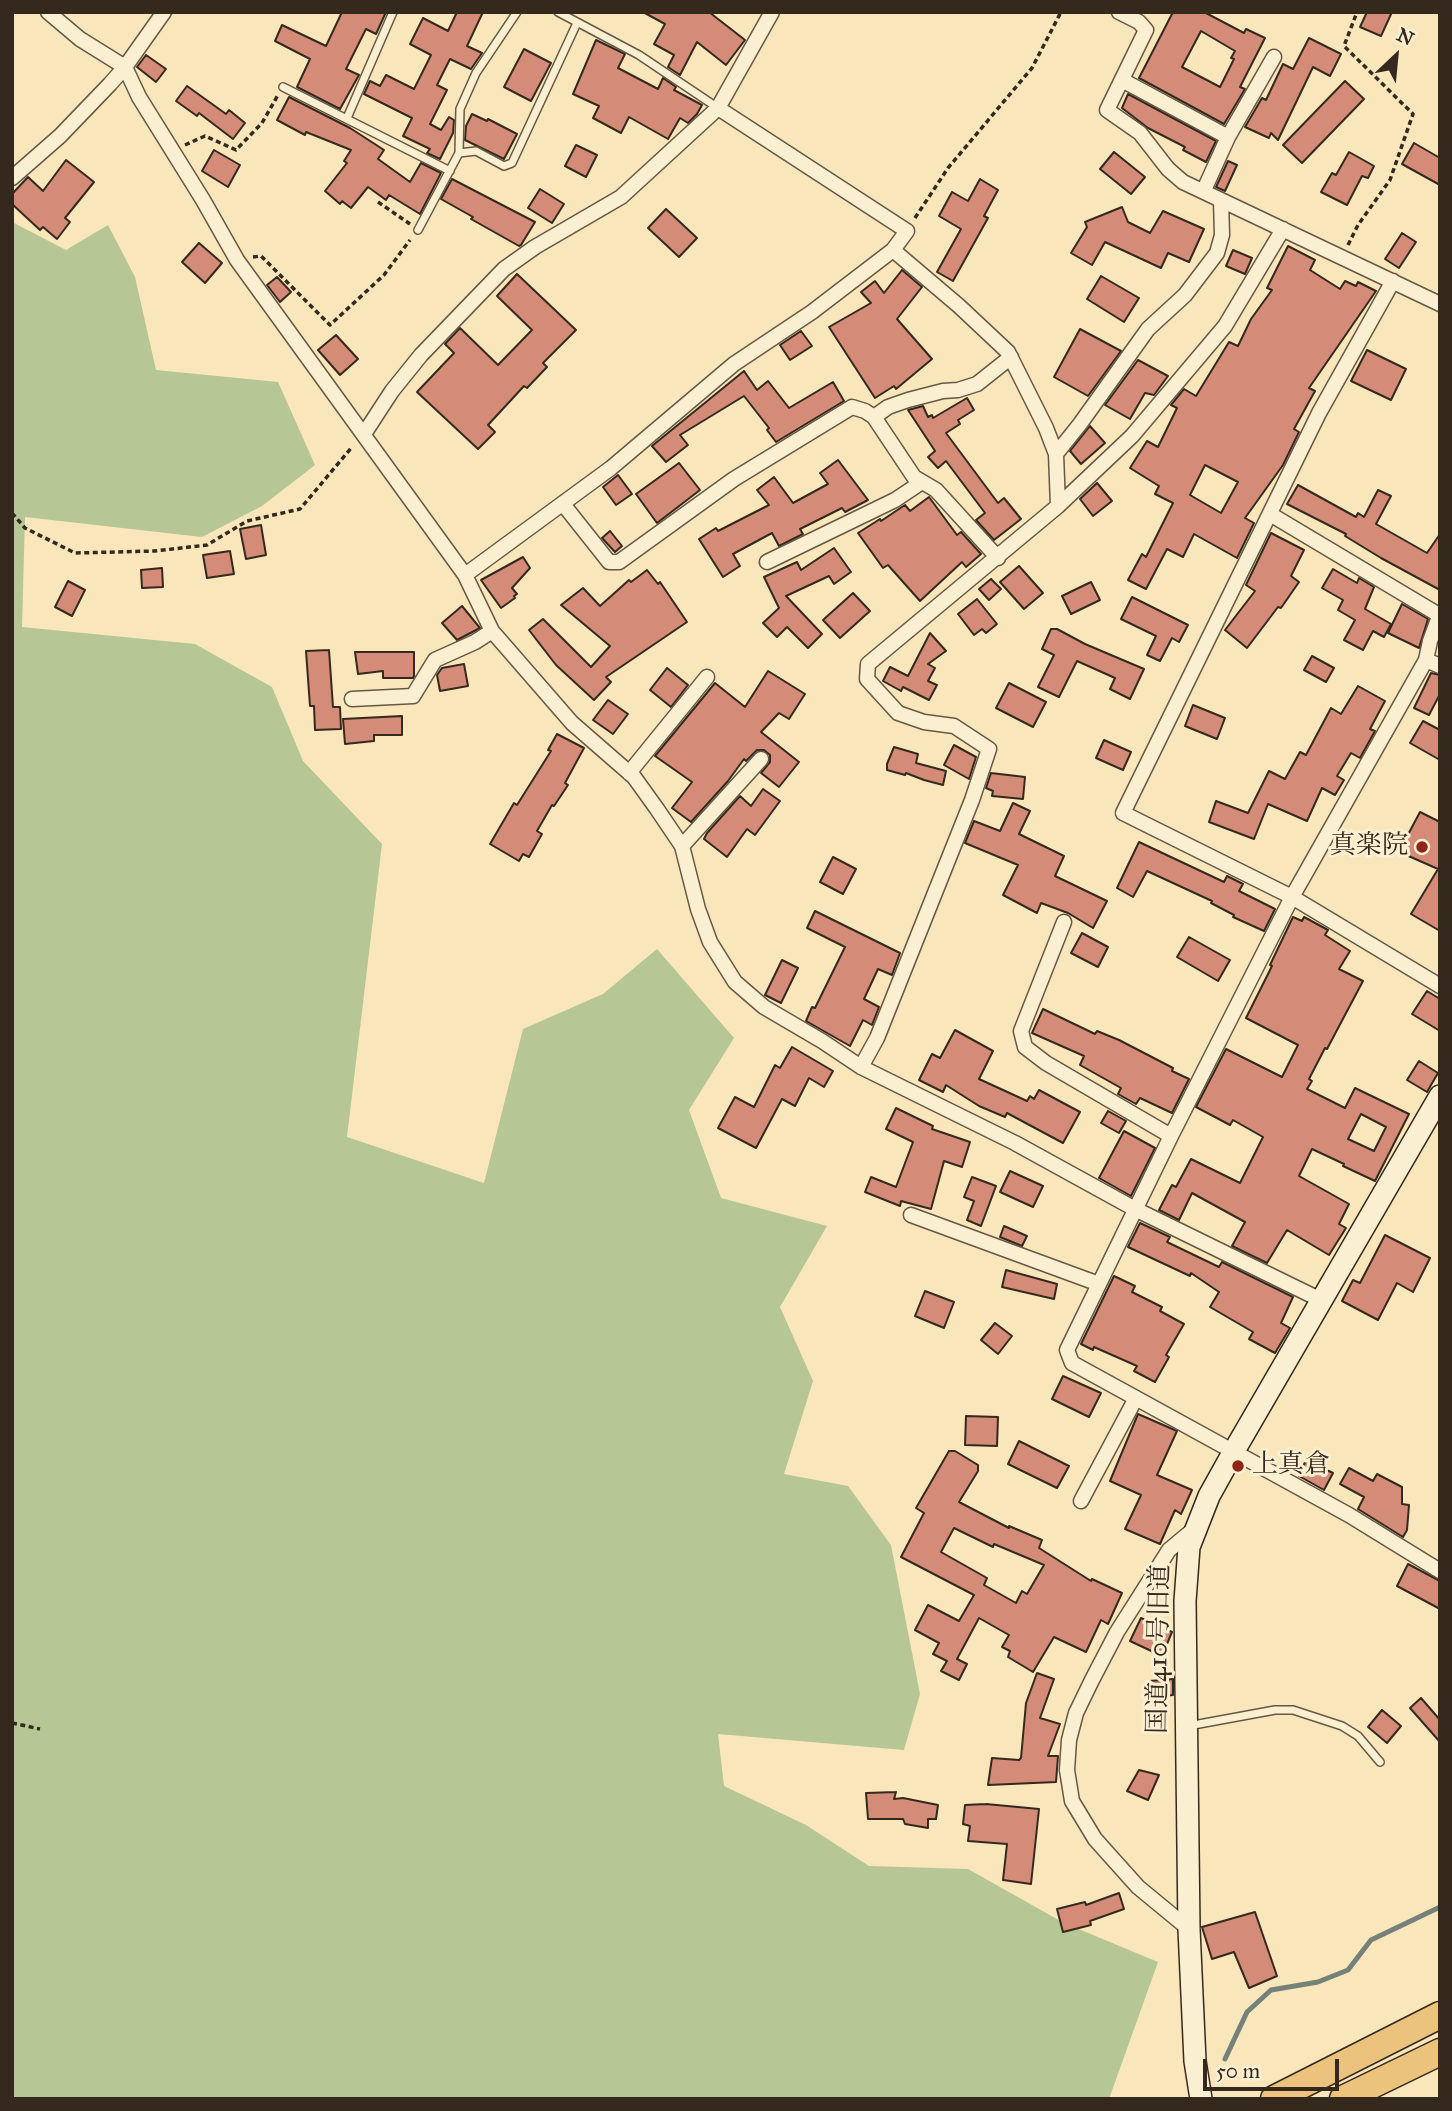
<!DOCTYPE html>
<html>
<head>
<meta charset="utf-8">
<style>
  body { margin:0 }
  #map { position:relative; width:1452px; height:2111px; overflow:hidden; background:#f9e6ba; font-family:"IM FELL Great Primer",serif }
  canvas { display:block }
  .frame { position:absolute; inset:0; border:14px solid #35291e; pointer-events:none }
  .north { position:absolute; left:1361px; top:21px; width:70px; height:70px; -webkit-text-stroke:5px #fbefd2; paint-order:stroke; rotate:26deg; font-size:19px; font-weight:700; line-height:28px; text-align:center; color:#35291e }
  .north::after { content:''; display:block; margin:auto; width:24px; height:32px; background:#35291e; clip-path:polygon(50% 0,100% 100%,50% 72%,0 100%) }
  .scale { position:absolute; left:1203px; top:2059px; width:136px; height:32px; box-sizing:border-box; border:4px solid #35291e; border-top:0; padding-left:9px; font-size:21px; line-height:24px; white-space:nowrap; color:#35291e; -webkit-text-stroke:5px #fbefd2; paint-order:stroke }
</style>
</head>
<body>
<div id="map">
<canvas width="1452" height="2111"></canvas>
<div class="frame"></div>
<div class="north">N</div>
<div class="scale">50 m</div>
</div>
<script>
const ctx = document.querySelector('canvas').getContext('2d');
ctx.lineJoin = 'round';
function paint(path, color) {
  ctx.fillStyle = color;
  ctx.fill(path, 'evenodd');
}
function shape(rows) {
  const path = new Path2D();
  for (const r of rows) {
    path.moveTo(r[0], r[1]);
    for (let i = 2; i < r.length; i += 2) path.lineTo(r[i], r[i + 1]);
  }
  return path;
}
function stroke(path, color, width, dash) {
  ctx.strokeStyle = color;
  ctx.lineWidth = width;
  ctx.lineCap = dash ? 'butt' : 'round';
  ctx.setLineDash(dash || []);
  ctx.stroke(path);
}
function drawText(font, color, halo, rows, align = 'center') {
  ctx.font = font + ' "IM FELL Great Primer","Noto Serif JP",serif';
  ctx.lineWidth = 6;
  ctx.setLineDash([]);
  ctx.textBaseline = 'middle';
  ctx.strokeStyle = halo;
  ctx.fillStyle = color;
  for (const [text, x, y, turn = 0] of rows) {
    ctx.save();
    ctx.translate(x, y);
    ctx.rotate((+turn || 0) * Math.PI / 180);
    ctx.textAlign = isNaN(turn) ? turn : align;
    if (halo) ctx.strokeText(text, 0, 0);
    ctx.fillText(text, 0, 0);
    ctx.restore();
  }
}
paint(shape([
  [12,222,66,250,108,225,135,277,156,370,278,382,315,465,262,506,202,537,25,517,22,627,195,644,272,687,303,761,382,844,347,1137,484,1183,523,1029,603,994,657,949,734,1038,689,1110,721,1198,827,1226,780,1307,813,1381,784,1474,848,1486,891,1545,920,1694,904,1750,718,1734,724,1786,806,1825,869,1866,968,1869,1064,1923,1158,1962,1109,2099,12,2099]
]), '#b7c695');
stroke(shape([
  [1225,2059,1247,2012,1271,1990,1318,1982,1348,1970,1371,1940,1440,1907]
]), '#75827a', 5);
const building = shape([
  [342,12,386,12,376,34,366,29,346,69,359,75,340,109,297,87,310,59,275,41,282,25,326,46,342,12],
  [457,12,483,12,467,46,482,53,471,69,450,59,437,85,447,90,430,124,441,130,449,117,454,120,453,133,440,159,427,153,430,149,403,136,412,118,364,94,370,81,380,86,386,75,414,89,431,55,410,44,423,18,448,31,457,12],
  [643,12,709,12,745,40,726,65,697,42,680,75,668,67,674,55,654,44,665,24,643,12],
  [1173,12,1204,12,1244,33,1246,29,1265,38,1240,87,1245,89,1224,124,1139,78,1173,12],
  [1201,31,1235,51,1231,58,1234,59,1220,87,1182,67,1201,31],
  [1367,12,1392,12,1381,36,1360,27,1367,12],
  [1309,38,1341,54,1330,76,1313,67,1278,140,1271,133,1269,138,1245,127,1262,98,1266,100,1283,64,1293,69,1309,38],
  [596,40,625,54,618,68,658,89,663,78,676,87,674,90,702,105,697,114,688,123,680,118,668,139,629,117,621,133,593,118,599,106,573,94,596,40],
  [524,49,551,63,531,101,504,87,524,49],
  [146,55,166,69,156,82,137,67,146,55],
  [1345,81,1364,99,1302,163,1283,145,1345,81],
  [187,86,226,114,229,110,245,123,233,139,199,113,197,116,176,101,187,86],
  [1128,94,1216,141,1206,162,1183,150,1185,147,1148,128,1122,108,1128,94],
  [289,97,350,128,384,150,378,159,410,182,421,163,441,173,420,214,389,195,386,200,368,187,351,208,342,201,340,204,325,191,347,163,344,161,351,150,306,132,305,135,277,120,289,97],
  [472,114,487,121,488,119,517,134,504,159,465,140,466,126,472,114],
  [1414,143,1440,158,1440,185,1402,164,1414,143],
  [576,145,597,155,586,177,565,166,576,145],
  [214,150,240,165,228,187,202,171,214,150],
  [1114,152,1145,177,1131,194,1100,169,1114,152],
  [1349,152,1374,166,1368,178,1362,176,1347,205,1321,192,1332,173,1336,175,1349,152],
  [66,160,94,182,65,218,70,222,57,239,43,227,40,230,12,204,12,194,28,177,43,191,66,160],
  [1228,161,1237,165,1225,191,1216,187,1228,161],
  [452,179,535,222,521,245,519,246,471,219,473,217,441,199,452,179],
  [980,179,998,190,984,216,988,218,953,281,937,272,961,229,939,216,952,192,968,201,980,179],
  [540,189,564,204,552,223,528,208,540,189],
  [1122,207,1128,222,1150,233,1163,211,1204,229,1189,262,1168,253,1161,268,1105,242,1092,265,1071,253,1087,227,1085,222,1122,207],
  [666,209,697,238,679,257,648,228,666,209],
  [1402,233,1416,242,1399,268,1385,259,1402,233],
  [199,243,222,263,205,283,182,262,199,243],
  [1288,246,1315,260,1310,270,1340,289,1345,281,1356,286,1358,282,1376,291,1309,388,1315,391,1294,429,1299,432,1283,465,1245,518,1254,523,1237,558,1194,534,1183,557,1167,549,1146,589,1128,580,1142,554,1146,557,1173,503,1155,494,1159,486,1130,468,1147,441,1158,447,1177,408,1171,405,1184,389,1196,396,1229,342,1238,346,1251,319,1272,290,1267,288,1288,246],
  [1205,465,1238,482,1221,513,1190,495,1205,465],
  [1233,250,1252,258,1245,274,1226,266,1233,250],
  [902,270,922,287,897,319,932,359,896,389,894,386,875,398,829,327,871,303,861,292,875,281,884,293,902,270],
  [517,274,576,330,543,363,547,367,527,388,524,386,488,425,495,432,478,449,417,392,454,353,445,344,460,328,498,365,532,330,497,296,517,274],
  [1101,276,1139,298,1124,322,1087,299,1101,276],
  [277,277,291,292,280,302,267,285,277,277],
  [1080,329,1121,351,1088,396,1054,377,1080,329],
  [801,331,812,346,790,360,780,345,801,331],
  [336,335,358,359,340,375,318,350,336,335],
  [1367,350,1406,369,1391,400,1351,381,1367,350],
  [1138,360,1168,376,1154,395,1145,393,1130,419,1105,405,1138,360],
  [744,371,757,390,768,381,789,408,833,382,844,401,776,442,767,430,769,428,744,396,680,435,688,445,666,462,652,446,744,371],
  [967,398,974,410,958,420,960,424,946,433,998,503,1004,498,1021,519,994,540,976,520,985,513,946,461,938,468,928,457,935,451,908,410,923,406,928,417,932,415,933,418,967,398],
  [1090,426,1105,443,1081,464,1070,451,1090,426],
  [838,460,868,500,845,512,842,508,800,529,803,534,779,546,772,533,733,554,740,566,723,577,699,539,716,528,718,531,769,505,757,490,774,477,793,503,828,484,820,473,838,460],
  [679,463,700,490,657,523,636,494,679,463],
  [618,475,632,494,616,505,603,487,618,475],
  [1097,483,1112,501,1093,516,1080,499,1097,483],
  [1298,485,1356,517,1358,513,1364,517,1378,490,1391,496,1376,524,1427,553,1440,534,1440,590,1381,558,1345,536,1346,534,1287,504,1298,485],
  [929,497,957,535,961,532,981,554,966,567,962,562,920,601,888,565,883,568,858,533,880,519,881,521,905,505,910,511,929,497],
  [261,525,266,555,246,559,240,529,261,525],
  [610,531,622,546,615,552,602,538,610,531],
  [1271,533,1304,550,1291,576,1299,582,1281,608,1278,607,1247,648,1225,630,1255,591,1246,585,1271,533],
  [834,548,851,572,834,584,829,576,786,596,822,634,808,648,787,627,777,637,763,623,779,608,764,577,797,562,801,570,834,548],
  [230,551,234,574,207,578,203,555,230,551],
  [523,557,530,568,512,588,517,594,514,596,515,598,501,608,481,580,523,557],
  [1019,566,1043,593,1024,609,1000,582,1019,566],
  [162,568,163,587,142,588,141,570,162,568],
  [1333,569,1357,583,1359,578,1374,587,1365,609,1391,624,1384,637,1373,631,1363,650,1344,640,1355,620,1338,610,1343,600,1322,588,1333,569],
  [647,570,658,584,660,582,687,622,606,677,611,682,594,700,556,665,529,630,543,619,591,667,610,646,561,605,583,588,600,606,629,580,631,582,647,570],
  [991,579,1001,589,989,600,979,589,991,579],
  [68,581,85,590,72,616,55,607,68,581],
  [1091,582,1100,600,1071,614,1062,596,1091,582],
  [853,593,870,611,840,638,823,620,853,593],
  [1132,597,1188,625,1179,642,1172,638,1160,661,1147,655,1156,636,1121,619,1132,597],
  [977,599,997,624,986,633,982,629,974,635,958,614,977,599],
  [1402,604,1428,619,1419,648,1388,633,1402,604],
  [462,606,480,628,457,640,442,623,462,606],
  [1051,629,1057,629,1085,644,1144,669,1130,699,1110,689,1115,678,1077,661,1059,697,1038,687,1054,655,1042,649,1051,629],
  [930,633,946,651,928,664,935,668,928,681,937,685,929,700,903,687,901,691,883,681,890,667,908,676,930,633],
  [329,650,333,707,340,707,341,729,315,730,314,706,310,706,306,651,329,650],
  [355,652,414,652,414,676,413,678,383,678,383,671,358,674,355,652],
  [1312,656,1334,668,1326,682,1304,670,1312,656],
  [464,664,468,686,440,691,437,675,442,668,464,664],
  [667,668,688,685,671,707,650,690,667,668],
  [768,671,805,694,789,719,779,713,761,732,799,762,779,787,761,773,770,762,770,755,764,750,757,750,746,761,744,759,728,781,691,822,672,808,692,782,655,756,715,683,745,707,768,671],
  [1431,673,1440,675,1440,694,1429,715,1414,708,1431,673],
  [1009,683,1046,702,1033,727,996,708,1009,683],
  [1358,686,1385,701,1370,729,1375,731,1360,758,1351,753,1337,776,1344,780,1335,795,1322,788,1307,821,1268,804,1254,839,1209,822,1216,801,1248,813,1269,771,1285,779,1300,752,1306,755,1331,708,1341,714,1358,686],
  [608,700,628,714,613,734,593,720,608,700],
  [1193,705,1225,718,1217,739,1185,726,1193,705],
  [402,716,402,735,374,735,374,741,345,744,343,719,402,716],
  [1423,721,1440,730,1440,760,1410,743,1423,721],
  [557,734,584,748,565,783,568,785,554,806,552,805,537,831,542,834,529,857,523,854,519,861,490,844,514,803,517,805,551,751,548,750,557,734],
  [1104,740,1131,752,1123,770,1096,758,1104,740],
  [954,745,976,757,969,779,944,765,954,745],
  [894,747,918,754,916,763,946,771,943,785,924,780,906,773,905,775,887,770,887,764,894,747],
  [991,773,1025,777,1023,799,992,796,993,791,986,788,991,773],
  [763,789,780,801,755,835,747,829,727,857,704,839,707,833,740,796,751,806,763,789],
  [1013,803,1030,811,1019,834,1064,856,1055,876,1107,901,1093,928,1068,913,1041,903,1037,913,1003,895,1018,865,965,843,974,821,1000,831,1013,803],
  [1420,812,1440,822,1440,931,1411,914,1438,869,1404,854,1409,844,1404,842,1420,812],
  [1139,842,1224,882,1227,876,1243,884,1239,891,1275,909,1264,931,1233,917,1234,915,1211,903,1212,901,1147,871,1133,897,1117,888,1139,842],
  [833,857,856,869,843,894,820,882,833,857],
  [815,911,900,953,892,975,878,969,864,999,879,1007,872,1025,863,1020,850,1046,806,1021,812,1007,815,1008,845,947,807,928,815,911],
  [1293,917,1302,921,1304,917,1328,930,1325,935,1350,951,1339,969,1363,981,1327,1049,1325,1048,1309,1079,1312,1081,1307,1089,1345,1108,1355,1088,1409,1114,1375,1181,1343,1166,1344,1164,1312,1149,1299,1176,1349,1204,1339,1224,1346,1228,1329,1255,1287,1230,1267,1263,1232,1246,1245,1222,1192,1193,1179,1220,1159,1210,1172,1185,1176,1187,1191,1159,1240,1183,1263,1137,1233,1120,1230,1125,1196,1107,1226,1049,1282,1077,1298,1045,1246,1018,1272,966,1270,965,1293,917],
  [1361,1114,1386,1127,1374,1151,1348,1139,1361,1114],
  [1082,933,1108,947,1098,967,1071,953,1082,933],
  [1189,937,1230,960,1218,981,1177,957,1189,937],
  [782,960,798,968,781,1003,765,995,782,960],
  [1427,991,1440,999,1440,1031,1412,1014,1427,991],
  [1043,1009,1095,1034,1097,1031,1119,1040,1173,1068,1172,1071,1189,1079,1172,1113,1140,1098,1136,1104,1118,1094,1121,1088,1080,1065,1084,1056,1032,1033,1043,1009],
  [955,1030,993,1051,979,1079,1027,1101,1030,1096,1034,1099,1039,1090,1080,1112,1063,1143,1007,1113,1005,1117,979,1106,946,1085,943,1092,919,1080,932,1054,940,1058,955,1030],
  [792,1047,833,1071,824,1087,809,1078,795,1106,782,1099,756,1148,718,1128,735,1097,754,1107,775,1065,780,1068,792,1047],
  [1419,1061,1438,1073,1427,1092,1407,1080,1419,1061],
  [896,1108,933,1126,932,1129,970,1142,962,1167,944,1161,931,1209,901,1201,900,1206,865,1192,871,1177,896,1187,913,1142,886,1129,896,1108],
  [1108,1111,1126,1121,1119,1133,1101,1123,1108,1111],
  [1124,1131,1155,1148,1131,1196,1099,1178,1124,1131],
  [1010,1171,1043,1186,1033,1207,1000,1192,1010,1171],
  [972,1177,996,1186,981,1226,967,1220,974,1201,964,1197,972,1177],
  [1140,1223,1170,1237,1167,1242,1219,1267,1222,1262,1293,1297,1281,1323,1290,1328,1275,1353,1249,1339,1253,1332,1210,1307,1219,1292,1191,1273,1190,1276,1128,1247,1140,1223],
  [1004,1226,1027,1236,1022,1246,1000,1237,1004,1226],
  [1385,1235,1430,1258,1413,1292,1397,1283,1378,1320,1342,1301,1353,1280,1360,1283,1385,1235],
  [1006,1270,1057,1284,1054,1299,1002,1287,1006,1270],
  [1114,1276,1135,1286,1132,1292,1162,1307,1160,1311,1184,1324,1166,1355,1169,1357,1155,1382,1134,1371,1137,1366,1094,1347,1093,1350,1081,1344,1114,1276],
  [925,1291,954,1302,944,1328,915,1316,925,1291],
  [995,1323,1012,1336,998,1354,981,1340,995,1323],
  [1063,1376,1101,1393,1089,1417,1052,1399,1063,1376],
  [1138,1414,1177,1431,1157,1475,1192,1490,1181,1514,1175,1510,1160,1544,1125,1529,1141,1495,1110,1481,1138,1414],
  [966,1416,998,1417,997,1446,965,1445,966,1416],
  [1019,1441,1069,1466,1057,1488,1008,1464,1019,1441],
  [949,1451,955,1451,978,1465,978,1471,959,1502,1009,1528,1009,1526,1042,1540,1039,1548,1091,1581,1092,1579,1122,1593,1108,1624,1101,1620,1086,1652,1054,1637,1033,1672,1008,1657,1010,1651,1002,1647,1009,1635,979,1618,957,1659,967,1664,959,1680,941,1671,947,1661,933,1654,939,1643,915,1630,928,1605,959,1621,974,1595,901,1557,924,1513,916,1508,949,1451],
  [954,1528,993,1547,994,1544,1044,1565,1027,1594,1022,1591,1016,1603,984,1585,987,1578,941,1552,954,1528],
  [1306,1460,1333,1473,1324,1490,1299,1476,1306,1460],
  [1349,1468,1373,1481,1377,1474,1402,1487,1402,1504,1409,1505,1407,1530,1403,1537,1358,1509,1364,1497,1340,1484,1349,1468],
  [1408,1564,1440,1581,1440,1609,1397,1586,1408,1564],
  [1141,1618,1172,1632,1162,1656,1130,1641,1141,1618],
  [1037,1673,1054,1679,1040,1718,1060,1724,1048,1756,1058,1756,1056,1782,988,1785,992,1758,1019,1760,1021,1758,1026,1703,1037,1673],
  [1173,1679,1173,1695,1151,1697,1150,1681,1173,1679],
  [1421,1698,1440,1720,1440,1742,1410,1708,1421,1698],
  [1382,1710,1401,1726,1387,1743,1368,1727,1382,1710],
  [1139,1770,1159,1775,1148,1800,1127,1791,1139,1770],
  [896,1792,894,1799,903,1798,938,1805,936,1819,928,1819,928,1828,905,1824,903,1819,868,1819,866,1793,896,1792],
  [986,1804,1039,1809,1031,1884,1003,1880,1007,1844,968,1841,970,1826,963,1824,965,1805,986,1804],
  [1119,1893,1124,1909,1090,1921,1091,1925,1063,1932,1057,1909,1085,1902,1086,1905,1119,1893],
  [1255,1912,1277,1976,1249,1988,1234,1952,1212,1959,1202,1927,1255,1912]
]);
paint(building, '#d48c78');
stroke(building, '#35291e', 2);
const lane = shape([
  [558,12,639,55,718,108],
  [283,87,450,171],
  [347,118,393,12],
  [459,153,476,151,504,166,512,163,577,23],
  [418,230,459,153,460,109,476,73,517,12],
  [1188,1726,1275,1710,1293,1710,1342,1726,1358,1736,1380,1762]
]);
const street = shape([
  [48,12,80,39,125,67,139,97,203,200,237,260,465,575,492,631,572,723,634,777,657,809,682,846,698,909,710,942,735,982,764,1007,822,1041,861,1067,1015,1143,1135,1209,1321,1300],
  [1119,12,1139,22,1146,30,1107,110,1140,133,1168,169,1183,182,1440,304],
  [1122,80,1228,137],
  [12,178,60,136,110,84,125,67,164,12],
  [1204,190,1228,137,1274,57],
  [893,250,959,306,1008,352,1046,428,1056,454,1058,506],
  [1393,281,1319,413,1123,813,1292,897,1440,986],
  [874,417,888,407,908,400,943,391,958,390,977,384,1011,357],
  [364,434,392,391,421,355,504,269,535,247,621,197,718,108,772,12],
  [1056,454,1080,424,1148,329,1185,295,1217,253,1222,235,1221,200],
  [563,504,609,562,619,562,734,479,852,407,865,411,874,417,914,477,936,490,998,558],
  [1270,514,1439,615],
  [767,562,895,500,922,482],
  [465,575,611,468,734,364,812,312,893,250,907,231,718,108],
  [1440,614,1430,641,1426,660,1292,897,1171,1136,1067,1350,1072,1363,1349,1515,1440,1571],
  [1426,660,1440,666],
  [352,699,413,696,435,660,475,642,492,631],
  [629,773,707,677],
  [682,846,761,759],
  [1064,922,1021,1031,1025,1047,1046,1063,1171,1136],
  [861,1067,877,1038,972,800,989,749,954,726,924,722,898,713,867,679,868,664,1058,506,1132,436,1225,326,1283,229],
  [911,1215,1099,1284],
  [1081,1501,1136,1398],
  [1189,1929,1138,1887,1095,1839,1072,1801,1067,1770,1069,1740,1076,1713,1092,1680,1117,1632,1169,1550,1193,1530]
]);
const secondary = shape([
  [1201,2099,1195,2061,1189,1929,1185,1601,1189,1547,1209,1496,1234,1451,1440,1096]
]);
const highway = shape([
  [1274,2099,1440,2015],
  [1343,2099,1440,2052]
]);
stroke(lane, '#665845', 10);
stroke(street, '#665845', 17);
stroke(secondary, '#35291e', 24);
stroke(highway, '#35291e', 29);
stroke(shape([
  [185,145,205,136,236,150,262,123,278,95],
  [378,202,410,224],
  [915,218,948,168,1032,68,1061,12],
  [1348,245,1358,225,1390,180,1413,114,1344,46,1357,12],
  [253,257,261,256,330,325,384,275,410,240],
  [12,513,25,528,75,553,155,551,207,545,247,521,300,509,352,447],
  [12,1723,40,1729]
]), '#35291e', 3.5, [5, 3.5]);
stroke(lane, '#fbefd2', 7);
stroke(street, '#fbefd2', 14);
stroke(secondary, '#fbefd2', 21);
stroke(highway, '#ecc37d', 26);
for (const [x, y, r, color] of [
  [1422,847,7,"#8f2418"],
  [1238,1466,7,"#8f2418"]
]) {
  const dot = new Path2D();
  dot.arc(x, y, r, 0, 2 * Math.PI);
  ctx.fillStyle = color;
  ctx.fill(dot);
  stroke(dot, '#fbefd2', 2.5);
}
drawText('26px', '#35291e', '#fbefd2', [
  ["真楽院",1408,847],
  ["上真倉",1252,1466,"left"]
], 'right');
drawText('26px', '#35291e', '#fbefd2', [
  ["国道410号旧道",1160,1649,-89]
]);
</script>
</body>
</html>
